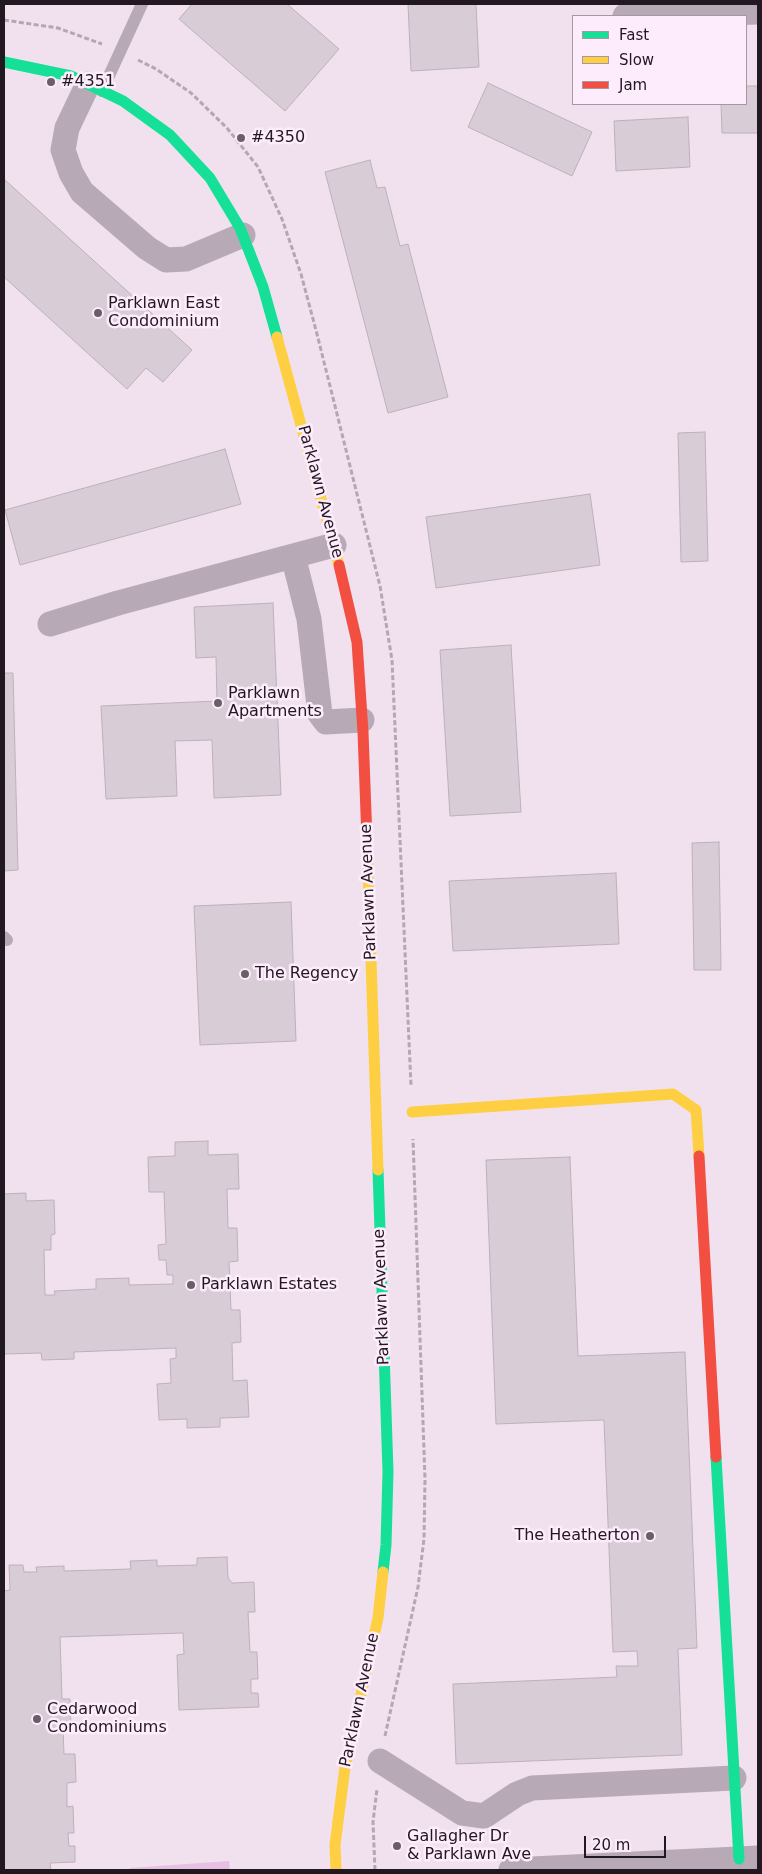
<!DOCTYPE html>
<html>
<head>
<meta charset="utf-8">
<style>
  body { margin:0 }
  #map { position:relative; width:762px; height:1874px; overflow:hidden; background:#f1e1ef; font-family:"DejaVu Sans",sans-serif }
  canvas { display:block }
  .frame { position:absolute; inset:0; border:5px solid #221821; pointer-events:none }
  .legend { position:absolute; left:572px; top:15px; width:175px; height:90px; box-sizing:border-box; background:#fdecfb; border:1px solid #a597a4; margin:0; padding:6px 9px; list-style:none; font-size:15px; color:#221821 }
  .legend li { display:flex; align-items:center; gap:10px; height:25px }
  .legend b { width:25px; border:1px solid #a597a4 }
  .scale { position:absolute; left:584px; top:1836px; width:82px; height:22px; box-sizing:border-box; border:2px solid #221821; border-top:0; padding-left:6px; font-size:15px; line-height:18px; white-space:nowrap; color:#221821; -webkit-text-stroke:4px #fdecfb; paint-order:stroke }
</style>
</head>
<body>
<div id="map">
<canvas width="762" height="1874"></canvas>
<div class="frame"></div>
<ul class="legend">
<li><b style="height:6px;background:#16e098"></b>Fast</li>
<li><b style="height:6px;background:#ffcf43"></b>Slow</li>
<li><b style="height:6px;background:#f24e42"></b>Jam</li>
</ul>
<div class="scale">20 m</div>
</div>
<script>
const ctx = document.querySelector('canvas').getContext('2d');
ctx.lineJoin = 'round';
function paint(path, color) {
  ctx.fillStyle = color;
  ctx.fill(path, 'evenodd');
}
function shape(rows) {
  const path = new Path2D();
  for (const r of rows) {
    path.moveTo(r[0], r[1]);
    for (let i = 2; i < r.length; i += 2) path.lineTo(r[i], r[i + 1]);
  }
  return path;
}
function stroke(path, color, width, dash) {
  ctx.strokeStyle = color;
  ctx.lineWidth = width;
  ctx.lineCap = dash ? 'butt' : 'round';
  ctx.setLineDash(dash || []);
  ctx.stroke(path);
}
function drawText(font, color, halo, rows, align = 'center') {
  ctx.font = font + ' "DejaVu Sans",sans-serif';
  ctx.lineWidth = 5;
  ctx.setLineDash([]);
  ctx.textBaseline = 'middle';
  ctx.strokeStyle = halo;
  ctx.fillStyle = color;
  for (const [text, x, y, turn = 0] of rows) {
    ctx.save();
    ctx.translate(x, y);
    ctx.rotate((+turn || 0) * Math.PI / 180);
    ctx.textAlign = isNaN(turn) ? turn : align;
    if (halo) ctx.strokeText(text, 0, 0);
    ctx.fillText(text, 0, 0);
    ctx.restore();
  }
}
paint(shape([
  [229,1861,230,1870,130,1870,130,1868]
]), '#e6bfe3');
const building = shape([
  [192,4,287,4,339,49,285,111,179,19,192,4],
  [408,4,476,4,479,67,411,71,408,4],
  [488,83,592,132,572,176,468,127,488,83],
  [746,86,758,86,758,133,722,133,721,104,746,104,746,86],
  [688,117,690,167,616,171,614,121,688,117],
  [370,160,377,188,385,187,400,246,408,244,448,397,388,413,325,172,370,160],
  [4,179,192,350,163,382,146,368,127,389,4,277,4,179],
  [705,432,708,561,681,562,678,433,705,432],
  [225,449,241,504,20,565,5,510,225,449],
  [590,494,600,565,436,588,426,517,590,494],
  [273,603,281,795,214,798,212,740,175,741,177,796,106,799,101,706,217,701,216,657,196,658,194,607,273,603],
  [511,645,521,812,450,816,440,650,511,645],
  [4,673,13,673,18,870,4,871,4,673],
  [719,842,721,970,694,970,692,843,719,842],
  [616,873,619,944,453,951,449,881,616,873],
  [291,902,296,1041,200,1045,194,906,291,902],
  [208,1141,208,1155,238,1154,239,1189,227,1189,228,1228,237,1228,238,1261,229,1262,231,1310,240,1310,241,1342,232,1343,233,1381,247,1380,249,1417,220,1418,220,1427,187,1428,187,1419,159,1420,157,1384,171,1383,170,1359,176,1358,176,1348,74,1352,74,1359,42,1360,41,1353,4,1354,4,1194,26,1193,26,1201,54,1200,55,1234,51,1235,51,1250,44,1250,45,1295,55,1295,54,1291,96,1289,96,1279,129,1278,129,1285,173,1284,173,1275,167,1275,166,1260,159,1260,158,1245,166,1244,164,1192,149,1192,148,1157,175,1156,175,1142,208,1141],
  [570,1157,578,1356,685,1352,697,1648,678,1649,682,1755,456,1764,453,1684,617,1677,616,1666,638,1666,637,1651,613,1652,604,1420,496,1424,486,1160,570,1157],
  [227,1557,228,1578,232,1583,254,1582,255,1612,248,1612,250,1652,257,1652,258,1679,251,1679,251,1693,258,1693,259,1707,179,1710,177,1655,184,1654,183,1633,60,1637,62,1699,70,1699,71,1728,63,1728,64,1754,75,1754,76,1782,67,1783,67,1807,73,1806,74,1833,68,1833,69,1846,75,1846,75,1862,50,1863,51,1870,4,1870,4,1591,10,1590,9,1565,23,1565,24,1572,37,1572,36,1567,64,1566,64,1571,131,1569,130,1561,157,1560,157,1566,197,1565,197,1558,227,1557]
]);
paint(building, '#d8ccd6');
stroke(building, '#bdb0bb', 1);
stroke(shape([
  [4,20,58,28,102,44],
  [138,60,156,69,191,93,227,128,258,167,282,219,301,274,317,334,380,586,392,660,411,1086],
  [385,1736,418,1587,424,1539,425,1479,413,1139],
  [375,1870,373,1822,377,1789]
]), '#b4a6b3', 3, [5, 2.5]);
stroke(shape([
  [102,91,142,4],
  [4,937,7,940]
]), '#b8a9b7', 12);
stroke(shape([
  [625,16,758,12],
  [88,84,67,128,63,150,71,173,82,192,147,248,166,260,186,259,243,235],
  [293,556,309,619,320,714,326,722,362,720],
  [50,624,118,603,334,545],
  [380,1761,462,1813,484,1816,517,1794,532,1788,734,1778],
  [511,1870,758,1858]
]), '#b8a9b7', 25);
stroke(shape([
  [4,62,71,76,123,101,170,135,210,178,240,228,263,287,277,337],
  [378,1170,388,1472,386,1545,383,1572],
  [716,1457,739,1859]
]), '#16e098', 11);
stroke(shape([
  [277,337,339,565],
  [367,840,378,1170],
  [412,1112,673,1094,696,1110,699,1156],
  [336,1870,335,1845,345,1767,378,1618,383,1572]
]), '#ffcf43', 11);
stroke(shape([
  [339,565,357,642,363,732,367,840],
  [699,1156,716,1457]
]), '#f24e42', 11);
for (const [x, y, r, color] of [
  [51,82,5,"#6a5e69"],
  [241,138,5,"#6a5e69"],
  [98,313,5,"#6a5e69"],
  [218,703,5,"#6a5e69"],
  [245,974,5,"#6a5e69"],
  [191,1285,5,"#6a5e69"],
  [650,1536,5,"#6a5e69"],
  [37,1719,5,"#6a5e69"],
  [397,1846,5,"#6a5e69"]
]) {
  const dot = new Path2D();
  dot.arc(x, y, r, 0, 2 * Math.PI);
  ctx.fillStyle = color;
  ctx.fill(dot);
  stroke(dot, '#fdecfb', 2);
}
drawText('16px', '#221821', '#fdecfb', [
  ["#4351",61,82],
  ["#4350",251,138],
  ["Parklawn East",108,304],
  ["Condominium",108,322],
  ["Parklawn",228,694],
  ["Apartments",228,712],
  ["The Regency",255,974],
  ["Parklawn Estates",201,1285],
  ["The Heatherton",640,1536,"right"],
  ["Cedarwood",47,1710],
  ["Condominiums",47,1728],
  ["Gallagher Dr",407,1837],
  ["& Parklawn Ave",407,1855]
], 'left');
drawText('16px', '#221821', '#fdecfb', [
  ["Parklawn Avenue",320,492,75],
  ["Parklawn Avenue",369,892,-92],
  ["Parklawn Avenue",382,1297,-92],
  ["Parklawn Avenue",360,1700,-78]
]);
</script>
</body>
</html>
